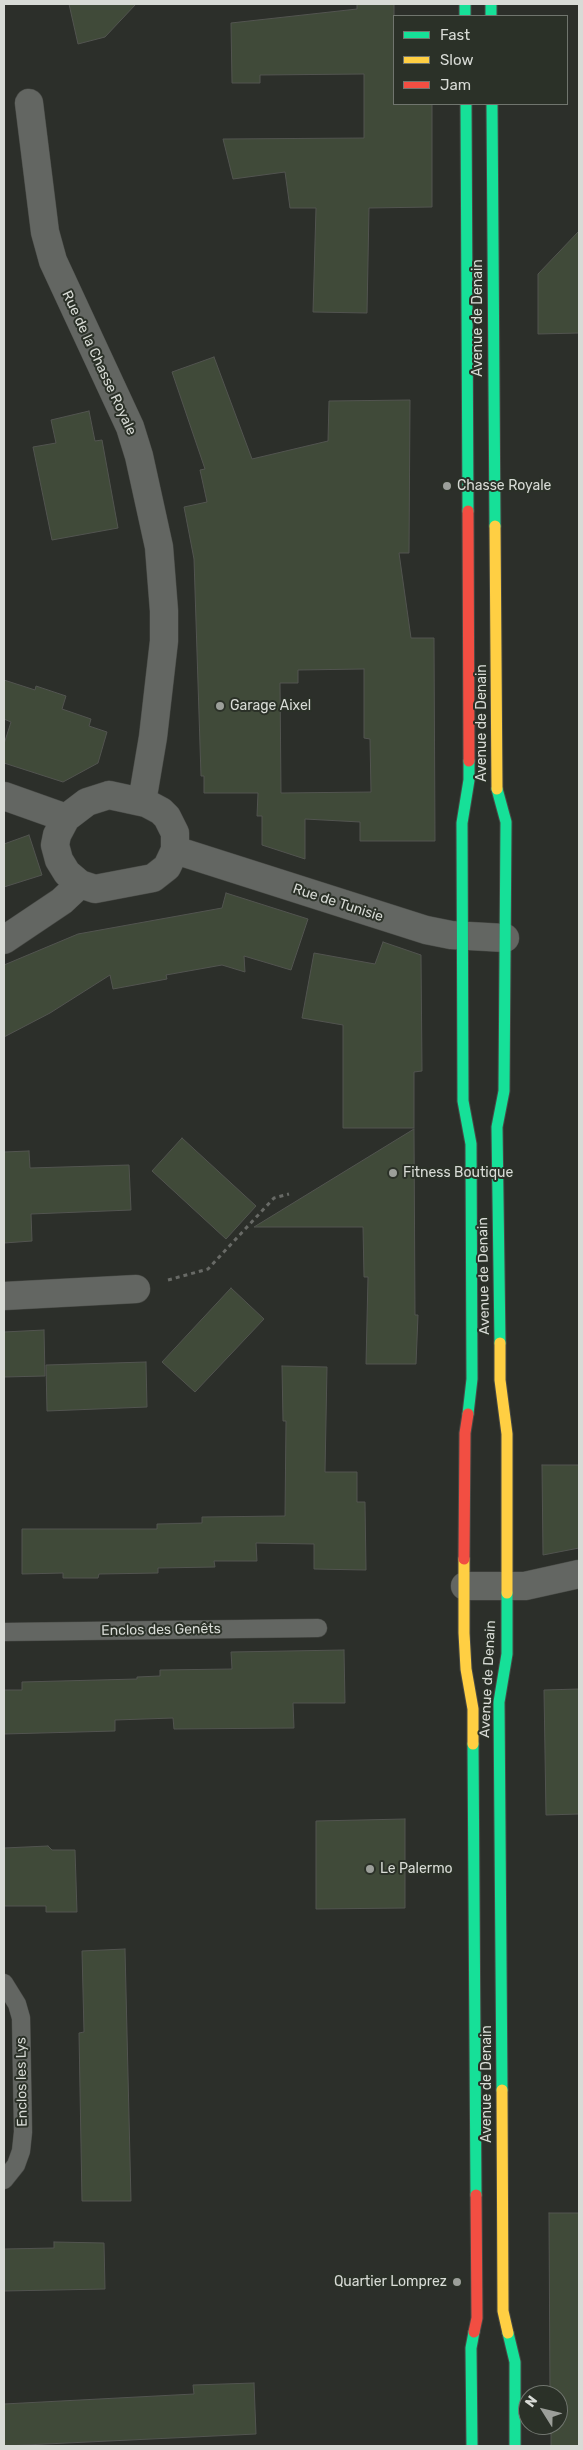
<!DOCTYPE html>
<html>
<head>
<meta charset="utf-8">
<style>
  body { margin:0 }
  #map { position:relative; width:583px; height:2450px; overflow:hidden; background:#2c2f2a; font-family:Rubik,sans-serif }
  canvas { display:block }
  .frame { position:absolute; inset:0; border:5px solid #d8dbd6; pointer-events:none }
  .legend { position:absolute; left:393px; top:15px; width:175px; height:90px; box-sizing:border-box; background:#2b3128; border:1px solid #70756e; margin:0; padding:6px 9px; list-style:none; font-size:15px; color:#d8dbd6 }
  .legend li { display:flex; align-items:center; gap:10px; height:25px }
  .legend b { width:25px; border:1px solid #70756e }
  .north { position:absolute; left:518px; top:2385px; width:50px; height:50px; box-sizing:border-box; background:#2b3128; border:1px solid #70756e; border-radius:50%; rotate:306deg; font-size:14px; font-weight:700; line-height:20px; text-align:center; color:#d8dbd6 }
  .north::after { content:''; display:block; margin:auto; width:18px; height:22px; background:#9c9f9a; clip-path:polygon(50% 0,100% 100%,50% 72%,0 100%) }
</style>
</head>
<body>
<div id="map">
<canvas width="583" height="2450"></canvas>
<div class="frame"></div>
<ul class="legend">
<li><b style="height:6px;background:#16e098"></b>Fast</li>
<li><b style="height:6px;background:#ffcf43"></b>Slow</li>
<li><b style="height:6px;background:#f24e42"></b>Jam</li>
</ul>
<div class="north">N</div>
</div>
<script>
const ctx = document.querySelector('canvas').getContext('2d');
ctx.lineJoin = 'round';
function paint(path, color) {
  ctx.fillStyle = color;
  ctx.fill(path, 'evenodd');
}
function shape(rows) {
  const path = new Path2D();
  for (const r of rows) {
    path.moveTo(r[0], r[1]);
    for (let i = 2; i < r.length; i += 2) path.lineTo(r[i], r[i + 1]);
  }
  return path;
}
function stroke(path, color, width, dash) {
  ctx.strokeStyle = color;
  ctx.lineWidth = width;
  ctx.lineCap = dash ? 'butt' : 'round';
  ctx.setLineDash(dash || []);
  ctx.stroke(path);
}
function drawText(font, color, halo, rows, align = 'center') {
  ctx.font = font + ' Rubik,sans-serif';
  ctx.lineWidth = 4;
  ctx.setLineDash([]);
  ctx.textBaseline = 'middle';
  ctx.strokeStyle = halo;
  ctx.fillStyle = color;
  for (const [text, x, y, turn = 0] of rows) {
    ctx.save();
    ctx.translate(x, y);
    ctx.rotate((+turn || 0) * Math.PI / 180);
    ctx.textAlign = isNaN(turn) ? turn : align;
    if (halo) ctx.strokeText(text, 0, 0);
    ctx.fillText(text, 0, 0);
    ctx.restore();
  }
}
const building = shape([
  [69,4,136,4,105,37,78,44,69,4],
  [357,4,394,4,394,104,432,104,432,207,369,208,367,313,313,312,316,208,290,208,285,172,233,179,223,139,364,138,364,74,260,75,260,83,232,83,231,23,357,9,357,4],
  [579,231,579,333,538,334,538,274,579,231],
  [214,357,252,459,328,441,329,401,410,400,409,553,399,553,411,638,434,638,435,841,360,841,360,822,305,819,305,859,262,845,262,816,257,816,258,793,204,793,204,776,201,776,194,559,184,507,207,502,200,470,205,469,172,372,214,357],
  [364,669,364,738,370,739,371,792,281,793,280,683,298,683,298,670,364,669],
  [89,411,95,441,102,440,118,528,52,540,33,447,56,443,51,420,89,411],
  [4,680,35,690,36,686,66,696,62,709,91,719,89,726,107,732,98,763,63,782,4,763,4,744,11,722,4,719,4,680],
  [29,835,42,875,4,887,4,844,29,835],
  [226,893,308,919,291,970,244,956,245,972,222,965,166,975,167,979,113,989,110,975,50,1013,4,1037,4,965,78,934,222,908,226,893],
  [383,942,421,955,422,1071,414,1072,414,1128,343,1128,343,1025,302,1018,314,953,375,964,383,942],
  [414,1129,415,1315,418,1315,416,1364,366,1364,368,1277,364,1277,363,1227,254,1227,414,1129],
  [182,1138,256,1206,226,1239,152,1171,182,1138],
  [29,1151,30,1168,129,1165,131,1210,31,1214,32,1241,4,1243,4,1152,29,1151],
  [231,1288,264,1319,195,1392,162,1362,231,1288],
  [44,1330,45,1376,4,1377,4,1332,44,1330],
  [146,1362,147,1407,47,1411,46,1365,146,1362],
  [282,1366,327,1367,325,1472,357,1472,357,1502,365,1502,366,1570,314,1569,314,1544,256,1543,257,1561,214,1561,215,1567,158,1568,158,1573,99,1574,98,1578,63,1578,63,1573,22,1574,22,1529,157,1529,157,1524,202,1523,202,1517,285,1516,286,1421,283,1421,282,1366],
  [542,1465,579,1465,579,1548,543,1555,542,1465],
  [344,1650,345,1703,293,1703,294,1728,174,1729,173,1718,115,1720,115,1731,4,1734,4,1690,22,1690,22,1682,137,1679,137,1677,160,1676,160,1670,232,1669,231,1652,344,1650],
  [579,1689,579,1814,546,1815,544,1690,579,1689],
  [405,1819,405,1908,316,1909,316,1821,405,1819],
  [48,1846,52,1850,75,1850,77,1912,46,1912,46,1906,4,1906,4,1848,48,1846],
  [125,1949,131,2201,82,2201,79,2033,84,2032,82,1951,125,1949],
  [549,2213,579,2213,579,2446,551,2446,551,2425,558,2425,558,2395,550,2395,549,2213],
  [54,2242,104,2243,105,2289,4,2291,4,2249,54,2248,54,2242],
  [254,2383,256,2434,4,2446,4,2404,194,2394,193,2385,254,2383]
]);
paint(building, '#404a39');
stroke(building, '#525450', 1);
const lane = shape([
  [4,1632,318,1628],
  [4,1983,17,2004,21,2018,23,2132,21,2151,16,2165,4,2180]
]);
const street = shape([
  [29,103,45,232,53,261,130,427,139,456,159,547,164,611,164,641,153,737,142,802],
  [109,795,146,803,161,811,167,817,175,833,175,850,167,867,153,878,95,889,80,884,67,873,59,860,55,845,57,835,66,818,87,802,109,795],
  [4,796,66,818],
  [175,850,426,930,451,935,505,938],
  [4,940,62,901,80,884],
  [4,1296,136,1289],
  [465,1586,525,1586,579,1574]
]);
const fast = shape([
  [465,4,465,16],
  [491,4,491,16],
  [466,104,468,511],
  [492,104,495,526],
  [497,789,506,822,504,1091,497,1127,500,1343],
  [468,1414,472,1379,471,1144,463,1101,462,823,469,780,469,761],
  [473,1744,476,2195],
  [502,2090,499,1702,507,1654,507,1593],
  [508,2333,515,2362,515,2446],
  [472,2446,471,2348,474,2332]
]);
const slow = shape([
  [495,526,497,789],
  [500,1343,500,1380,507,1434,507,1593],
  [464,1559,464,1633,466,1669,473,1709,473,1744],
  [502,2090,503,2311,508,2333]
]);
const jam = shape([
  [468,511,469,761],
  [464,1559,465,1433,468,1414],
  [474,2332,477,2318,476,2195]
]);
stroke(lane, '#484a46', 19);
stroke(street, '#484a46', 29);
stroke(fast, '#484a46', 13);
stroke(slow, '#484a46', 13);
stroke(jam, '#484a46', 13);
stroke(shape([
  [168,1280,208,1269,274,1198,289,1194]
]), '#686a66', 3, [4, 4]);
stroke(lane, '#636662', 18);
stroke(street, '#636662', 28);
stroke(fast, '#16e098', 11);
stroke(slow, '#ffcf43', 11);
stroke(jam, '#f24e42', 11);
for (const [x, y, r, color] of [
  [447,486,5,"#9c9f9a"],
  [220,706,5,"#9c9f9a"],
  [393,1173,5,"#9c9f9a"],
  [370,1869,5,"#9c9f9a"],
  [457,2282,5,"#9c9f9a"]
]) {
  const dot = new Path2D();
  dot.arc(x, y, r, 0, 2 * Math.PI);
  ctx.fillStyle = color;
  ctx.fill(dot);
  stroke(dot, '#2b3128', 2);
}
drawText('14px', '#d8dbd6', '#2b3128', [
  ["Avenue de Denain",478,318,-90],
  ["Rue de la Chasse Royale",99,363,65],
  ["Avenue de Denain",482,723,-90],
  ["Rue de Tunisie",338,903,18],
  ["Avenue de Denain",484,1276,-91],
  ["Enclos des Genêts",161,1630,-1],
  ["Avenue de Denain",488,1679,-87],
  ["Enclos les Lys",22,2082,-91],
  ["Avenue de Denain",487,2084,-90]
]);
drawText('14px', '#d8dbd6', '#2b3128', [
  ["Chasse Royale",457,486],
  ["Garage Aixel",230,706],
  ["Fitness Boutique",403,1173],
  ["Le Palermo",380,1869],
  ["Quartier Lomprez",447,2282,"right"]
], 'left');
</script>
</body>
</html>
